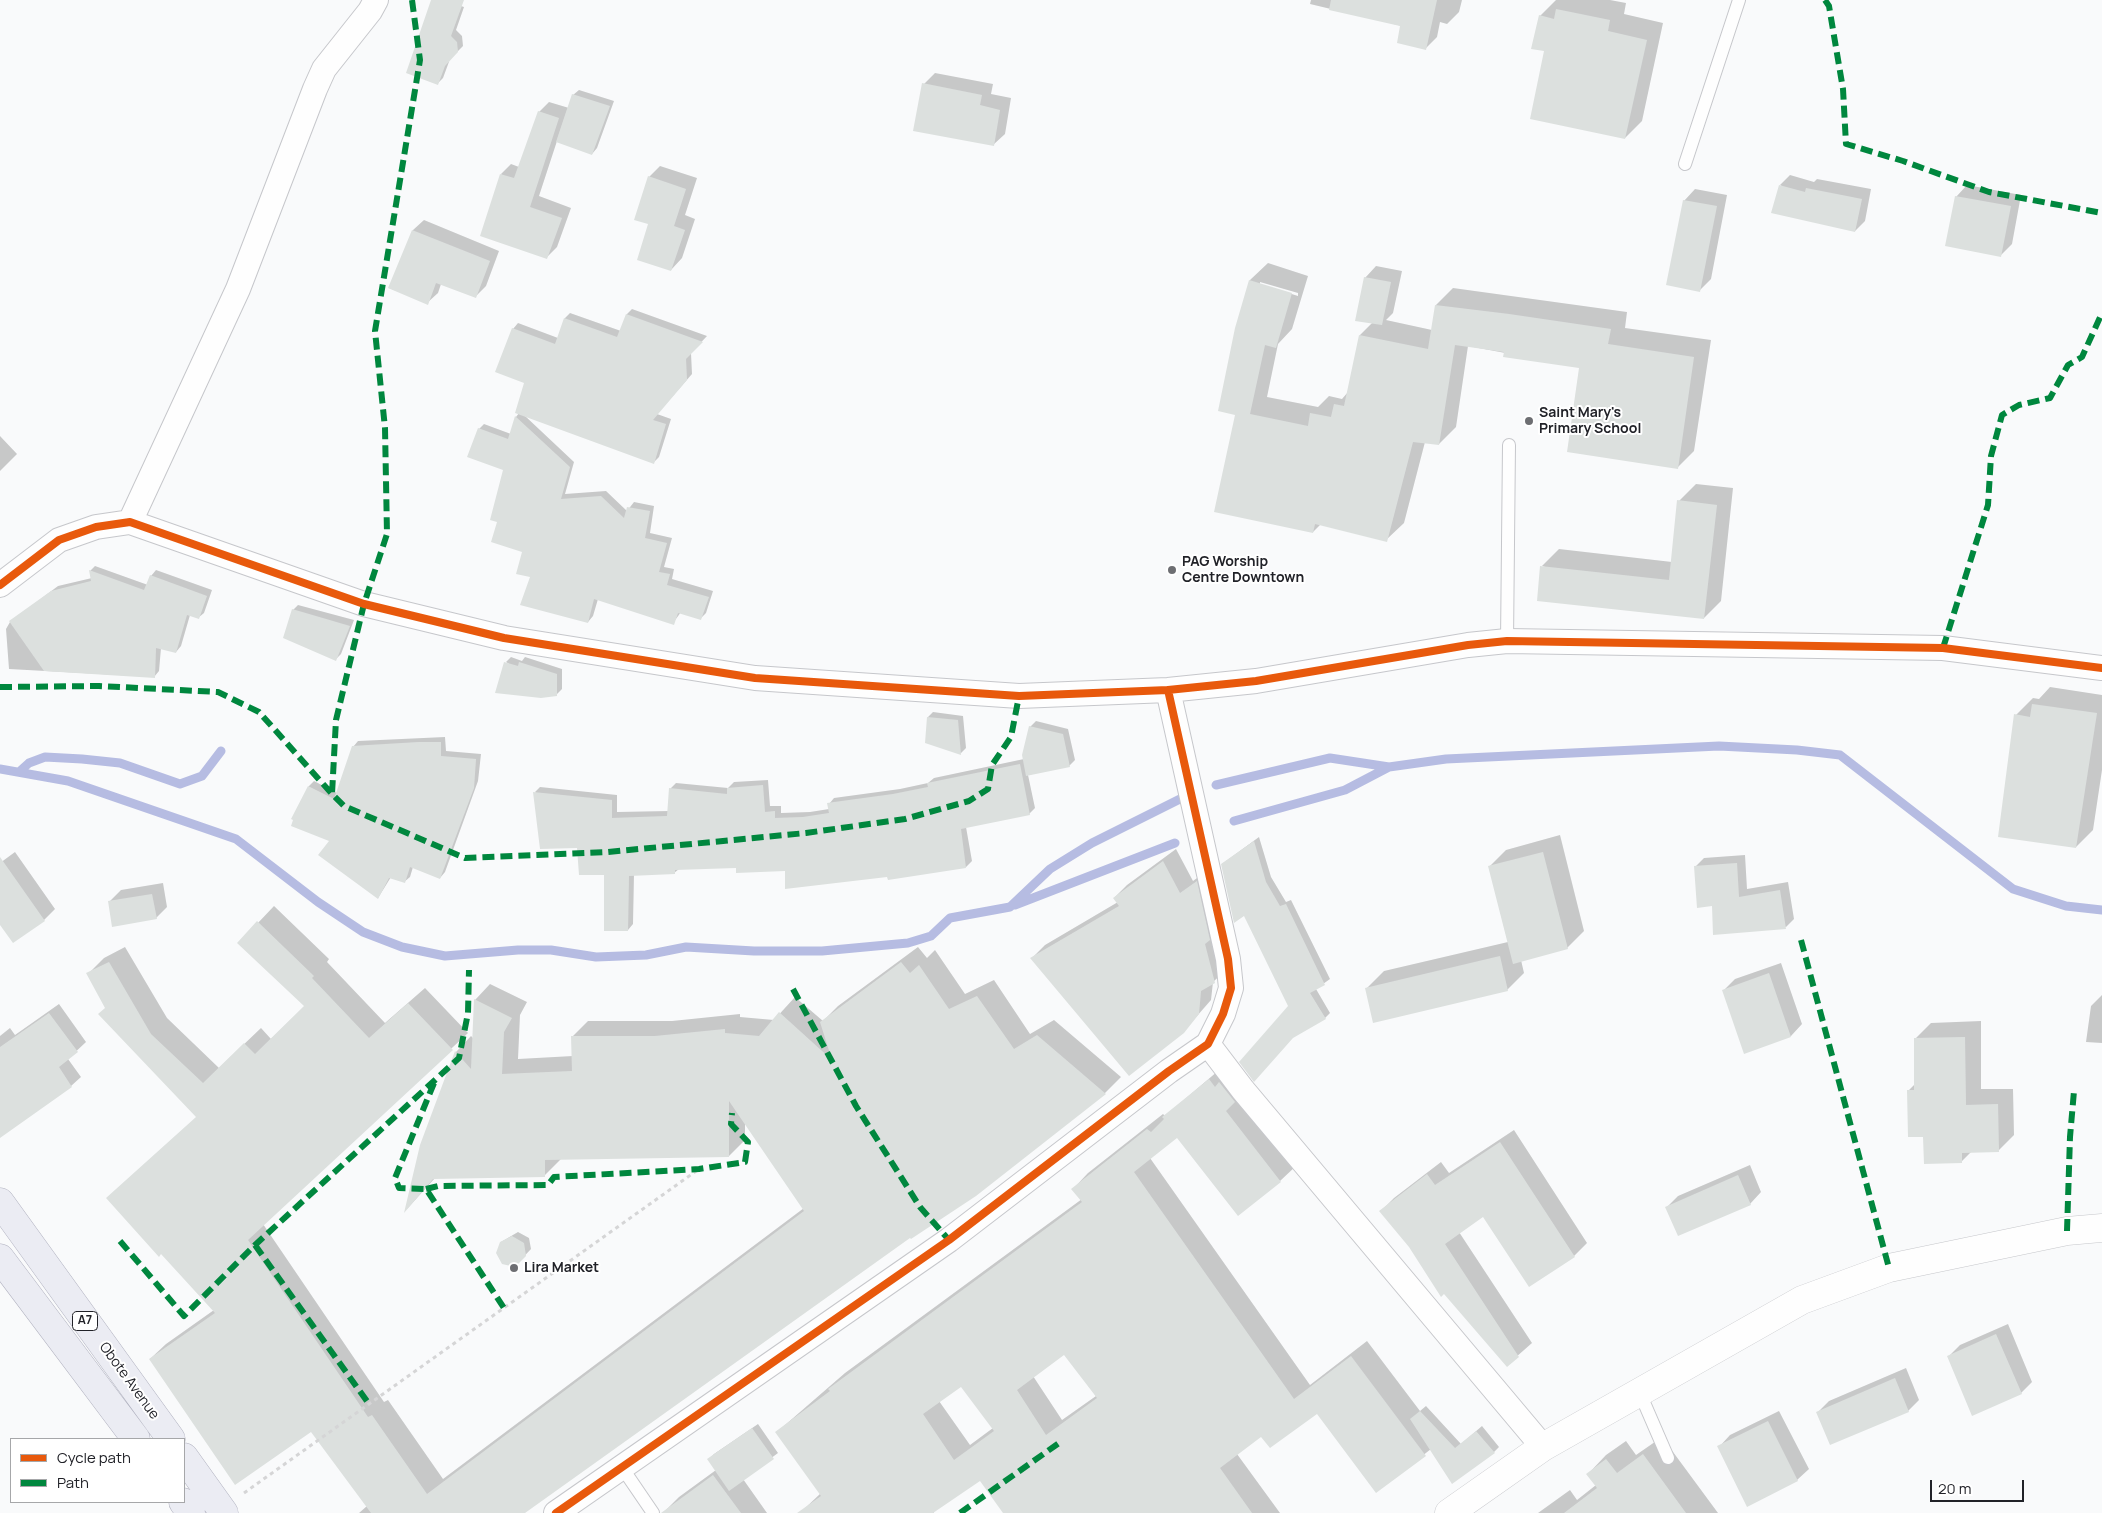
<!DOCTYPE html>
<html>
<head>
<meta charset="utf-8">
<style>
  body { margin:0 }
  #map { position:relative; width:2102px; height:1513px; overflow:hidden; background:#f9fafb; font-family:Manrope,sans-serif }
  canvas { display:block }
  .legend { position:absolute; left:10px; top:1438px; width:175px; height:65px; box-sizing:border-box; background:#fff; border:1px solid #a6a7a9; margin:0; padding:6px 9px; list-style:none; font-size:15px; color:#212228 }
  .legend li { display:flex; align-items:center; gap:10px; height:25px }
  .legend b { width:25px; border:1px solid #a6a7a9 }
  .scale { position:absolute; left:1930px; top:1480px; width:94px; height:22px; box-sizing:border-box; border:2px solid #212228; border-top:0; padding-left:6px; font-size:15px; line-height:18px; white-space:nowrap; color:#212228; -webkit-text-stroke:4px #fff; paint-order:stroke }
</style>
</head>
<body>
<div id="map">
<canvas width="2102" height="1513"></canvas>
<ul class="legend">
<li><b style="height:6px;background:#e8590c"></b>Cycle path</li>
<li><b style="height:6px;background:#00873e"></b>Path</li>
</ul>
<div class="scale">20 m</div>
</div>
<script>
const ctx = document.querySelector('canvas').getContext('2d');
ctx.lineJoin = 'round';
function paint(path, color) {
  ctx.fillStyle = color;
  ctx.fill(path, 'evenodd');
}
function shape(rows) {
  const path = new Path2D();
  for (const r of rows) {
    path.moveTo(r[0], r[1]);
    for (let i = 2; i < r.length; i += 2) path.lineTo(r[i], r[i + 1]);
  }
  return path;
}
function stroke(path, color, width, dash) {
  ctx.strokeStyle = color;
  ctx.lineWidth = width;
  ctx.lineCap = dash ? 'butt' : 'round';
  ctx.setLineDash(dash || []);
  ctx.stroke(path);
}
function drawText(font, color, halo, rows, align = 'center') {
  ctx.font = font + ' Manrope,sans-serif';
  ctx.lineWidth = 4;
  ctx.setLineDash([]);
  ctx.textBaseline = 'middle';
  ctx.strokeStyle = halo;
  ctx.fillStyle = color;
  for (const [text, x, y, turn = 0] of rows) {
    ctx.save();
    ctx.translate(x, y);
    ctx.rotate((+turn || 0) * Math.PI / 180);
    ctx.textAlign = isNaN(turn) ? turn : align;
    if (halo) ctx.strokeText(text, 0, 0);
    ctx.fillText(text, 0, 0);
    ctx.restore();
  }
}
paint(shape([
  [434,0,443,0,464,7,456,30,462,36,463,46,450,59,443,78,438,83],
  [1311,0,1462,0,1459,12,1447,24,1440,22,1437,37,1426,48,1402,26,1310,4],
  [1556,0,1610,0,1626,3,1624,14,1663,23,1642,121,1625,138,1546,50,1540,16],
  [935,73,993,84,991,94,1011,98,1005,134,993,145,924,84],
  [579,90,614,101,597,148,592,154,557,141,539,196,571,208,557,247,547,257,501,174,511,164,519,167,539,112,549,102,569,108,573,95],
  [660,166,697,178,685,215,695,219,682,258,671,270,650,224,649,177],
  [1790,175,1814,182,1817,179,1871,189,1865,221,1855,231,1780,185],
  [1967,185,2021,195,2012,244,2001,255,1956,197],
  [1695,189,1727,195,1711,279,1700,290,1684,201],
  [424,220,499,251,486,286,476,296,441,284,438,293,427,303,389,288,413,230],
  [1268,263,1308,276,1292,329,1278,344,1267,397,1318,407,1329,396,1342,399,1348,392,1360,335,1373,322,1365,278,1376,266,1402,271,1393,313,1386,320,1432,330,1436,305,1453,288,1627,312,1625,328,1711,340,1694,451,1677,468,1580,367,1468,346,1456,427,1439,444,1425,442,1404,523,1386,540,1321,524,1313,532,1236,414,1250,280],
  [1260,282,1298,293,1298,296,1260,284],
  [632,309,707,336,691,353,692,374,657,414,671,419,659,457,654,462,524,415,574,462,565,494,606,491,627,511,634,502,654,506,650,533,672,538,664,567,674,569,672,579,713,591,706,613,701,618,681,612,673,623,598,599,593,616,588,622,531,577,524,551,498,521,505,470,479,429,484,424,511,434,516,417,519,413,526,382,513,329,518,323,558,338,565,318,570,313,621,331,627,314],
  [0,436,17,454,0,471],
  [1696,484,1733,488,1721,601,1704,618,1542,566,1559,549,1672,562,1679,501],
  [95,566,148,585,151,576,156,570,212,590,204,613,198,618,190,615,181,646,176,652,161,648,159,671,154,677,9,669,6,629,10,622,58,586,92,578,90,571],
  [298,605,354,620,341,654,336,659,293,610],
  [511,657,522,661,525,657,562,669,562,689,556,695,506,662],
  [2050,687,2102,695,2102,770,2093,830,2076,847,2016,715,2033,698,2039,699],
  [933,712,963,716,966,748,960,754,926,742,928,717],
  [1036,721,1068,729,1075,760,1069,766,1028,775,1035,808,1029,814,966,827,972,861,966,867,888,875,737,867,679,869,674,873,634,874,633,924,628,930,605,873,579,847,535,792,540,787,617,795,617,812,669,811,670,789,676,783,728,788,734,782,768,780,770,806,781,806,781,813,810,812,829,809,829,804,834,798,900,789,928,783,934,778,1024,759,1030,727],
  [445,737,446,751,481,754,478,781,445,872,440,878,413,867,410,877,404,882,391,877,378,898,331,841,293,818,309,786,314,781,337,793,353,747,358,741],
  [1560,835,1584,931,1567,948,1521,960,1524,973,1507,990,1367,988,1384,971,1508,942,1489,867,1506,850],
  [1259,837,1271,877,1286,902,1291,900,1330,979,1316,989,1330,1013,1325,1018,1289,1006,1222,864],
  [1176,849,1193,881,1209,869,1227,969,1213,982,1211,1000,1183,1032,1032,958,1045,945,1118,902,1114,898,1127,885],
  [15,852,55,909,44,920,0,923,0,863],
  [1745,855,1747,889,1788,882,1794,919,1786,927,1713,905,1695,867,1704,858],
  [163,883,167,907,156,918,109,902,121,890],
  [274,906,329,959,327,962,385,1023,425,988,468,1033,263,1224,384,1402,388,1400,443,1479,804,1208,745,1121,745,1140,729,1156,561,1159,545,1175,435,1178,407,1209,456,1052,471,1036,473,1038,475,1000,490,984,527,1002,520,1015,518,1059,573,1056,572,1037,588,1021,672,1021,740,1014,740,1017,774,1020,795,997,823,1021,838,1006,918,947,927,958,935,950,965,994,994,980,1030,1034,1054,1020,1121,1077,1105,1093,975,1195,910,1236,523,1513,359,1513,367,1506,311,1430,150,1359,166,1344,214,1310,197,1116,106,1007,88,974,104,958,125,947,167,1018,219,1068,261,1028,271,1039,305,1006,239,943],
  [1781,963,1802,1024,1791,1036,1745,1052,1723,991,1735,979],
  [2102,995,2102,1043,2086,1042,2091,1006],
  [59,1004,86,1042,68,1059,81,1077,71,1086,0,1128,0,1036,10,1028,15,1035],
  [1981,1021,1981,1089,2013,1089,2014,1135,1998,1151,1972,1151,1961,1162,1908,1091,1915,1084,1915,1039,1931,1023],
  [1225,1065,1296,1166,1280,1181,1178,1136,1150,1158,1310,1385,1367,1341,1420,1411,1426,1406,1461,1444,1482,1426,1499,1447,1494,1452,1431,1449,1376,1492,1317,1412,1262,1435,1237,1454,1280,1513,1016,1513,981,1479,933,1511,934,1513,803,1513,802,1511,821,1493,777,1432,845,1373,1082,1199,1073,1189,1088,1173,1163,1114,1165,1116],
  [1064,1353,1096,1396,1062,1420,1033,1376],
  [961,1385,993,1428,970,1445,939,1401],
  [1514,1130,1587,1243,1574,1256,1484,1215,1459,1232,1532,1343,1507,1365,1381,1211,1394,1198,1441,1162,1449,1173],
  [1750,1165,1761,1192,1750,1204,1667,1207,1678,1196],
  [518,1232,529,1238,531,1249,515,1266,501,1242],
  [2008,1324,2032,1382,2021,1393,1949,1356,1960,1345],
  [1906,1368,1919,1400,1908,1411,1818,1412,1829,1401],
  [1779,1411,1809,1469,1797,1480,1719,1447,1730,1435],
  [758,1424,778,1453,743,1479,767,1513,663,1513,679,1497,716,1470,709,1459,714,1454],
  [1662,1437,1718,1513,1538,1513,1570,1490,1577,1500,1596,1485,1588,1474,1606,1455,1626,1441,1636,1455]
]), '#0003');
stroke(shape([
  [0,769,68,781,236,839,318,902,363,932,402,947,445,956,518,950,551,950,596,957,646,955,686,947,754,951,822,951,908,943,931,936,950,918,1010,907,1050,869,1092,843,1184,797],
  [19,772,29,763,45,757,82,759,120,763,180,784,202,776,221,751],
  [1216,785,1330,758,1389,767,1446,759,1719,746,1797,750,1840,755,2013,889,2066,906,2102,910],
  [1234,821,1345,790,1389,767],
  [1015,905,1175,843]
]), '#b6bce2', 9);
paint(shape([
  [431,0,464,0,451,36,457,42,458,52,445,66,438,85,406,73],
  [1331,0,1437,0,1426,50,1397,43,1400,26,1329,10],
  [1556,9,1610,20,1608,31,1647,40,1625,139,1530,119,1544,51,1531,49,1539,15,1554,19],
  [922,83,982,95,980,105,1000,110,994,146,913,131],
  [572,94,610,106,592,155,556,142],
  [538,111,559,118,530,207,562,218,547,259,480,236,500,174,514,178],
  [648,176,686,189,674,226,685,230,671,271,637,260,648,224,634,220],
  [1779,185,1805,192,1806,188,1862,199,1855,232,1771,213],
  [1955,196,2011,206,2001,257,1945,246],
  [1683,200,1717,206,1700,292,1666,285],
  [412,230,490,261,476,298,436,283,428,305,388,288],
  [1364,277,1391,282,1382,325,1355,321],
  [1249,280,1292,293,1276,348,1265,345,1250,414,1308,426,1310,413,1331,417,1334,404,1344,406,1359,335,1428,349,1435,305,1509,314,1611,329,1608,344,1694,357,1678,469,1567,452,1579,368,1503,357,1504,352,1455,345,1439,445,1413,442,1387,542,1315,524,1313,533,1214,512,1235,415,1218,411,1235,328],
  [626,314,703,342,686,359,687,380,653,420,666,424,654,464,515,413,524,383,495,372,512,328,555,344,564,318,617,337],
  [515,416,570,467,561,499,601,496,624,518,627,507,650,511,645,538,667,543,659,572,670,574,667,585,709,597,701,620,678,613,674,625,594,599,588,623,520,605,530,577,516,574,522,552,491,542,497,522,490,520,503,470,467,457,478,428,508,439],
  [1677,500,1717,505,1704,619,1537,601,1540,566,1669,580],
  [89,570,144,590,150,575,207,596,199,619,187,615,176,653,156,648,155,678,44,671,9,621,51,591,91,581],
  [292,609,350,626,336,661,283,638],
  [504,662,518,666,519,662,557,674,557,696,541,698,495,693],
  [2032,704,2097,713,2076,848,1998,837,2014,714,2030,717],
  [927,717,958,720,961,755,925,743],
  [1029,726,1063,734,1070,767,1026,776,1022,755],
  [419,742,441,742,441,756,476,759,474,788,440,879,410,867,405,883,389,878,378,899,318,855,329,841,291,826,293,820,291,819,308,786,334,799,352,746],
  [1020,764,1030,815,961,829,966,868,888,880,887,877,785,889,785,871,736,873,736,868,675,870,675,874,629,876,628,931,604,931,604,875,579,875,577,848,540,849,533,792,612,800,612,818,667,816,669,788,727,794,727,788,763,785,765,812,775,811,775,818,803,817,829,813,827,803,893,794,928,787,927,783],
  [1254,841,1266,882,1280,906,1286,904,1325,985,1310,993,1326,1019,1293,1038,1254,1082,1239,1062,1288,1006,1244,916,1234,923,1221,864],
  [1543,852,1568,949,1513,964,1488,866],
  [0,857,45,921,13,943,0,925],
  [1163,861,1180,893,1197,881,1210,940,1205,944,1215,983,1201,991,1199,1014,1184,1033,1129,1076,1030,958,1119,906,1113,898],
  [1737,863,1739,897,1780,890,1786,929,1713,935,1712,906,1697,908,1694,866],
  [152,894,157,919,112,927,108,901],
  [257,921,314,976,312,978,369,1038,408,1003,453,1050,248,1240,368,1417,372,1415,427,1494,804,1211,729,1101,729,1157,545,1160,545,1177,433,1179,404,1213,420,1145,455,1051,471,1069,474,999,512,1018,504,1032,502,1074,572,1071,571,1036,655,1036,725,1029,725,1033,759,1036,779,1012,832,1060,820,1022,901,962,910,973,919,965,949,1009,977,996,1014,1049,1037,1035,1106,1094,976,1196,911,1239,910,1238,525,1513,371,1513,311,1432,235,1485,149,1359,215,1313,161,1254,159,1257,106,1198,196,1117,98,1014,105,1008,86,973,109,962,151,1034,203,1083,244,1043,255,1054,304,1006,237,943],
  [1500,956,1508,991,1373,1023,1365,988],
  [1769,973,1791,1037,1744,1054,1722,990],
  [49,1013,78,1052,59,1067,72,1087,0,1138,0,1047],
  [1965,1037,1966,1105,1998,1104,1999,1152,1962,1153,1962,1163,1924,1164,1923,1137,1908,1137,1907,1090,1914,1090,1914,1038],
  [1209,1079,1215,1087,1219,1082,1235,1102,1226,1111,1281,1182,1238,1216,1177,1138,1134,1172,1294,1399,1351,1356,1426,1456,1376,1493,1317,1414,1270,1448,1261,1437,1220,1468,1252,1513,1003,1513,980,1481,933,1513,797,1513,821,1496,775,1432,830,1391,828,1389,1082,1202,1071,1189,1147,1129,1151,1132,1164,1119,1162,1117],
  [1064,1355,1097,1398,1046,1435,1017,1390],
  [961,1387,994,1431,954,1460,923,1414],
  [1500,1142,1575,1257,1529,1287,1483,1217,1445,1244,1519,1357,1507,1367,1444,1294,1441,1297,1409,1247,1379,1211,1427,1174,1435,1185],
  [1738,1175,1751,1205,1678,1236,1665,1207],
  [512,1236,524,1243,526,1256,515,1267,502,1264,496,1253,500,1242],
  [1996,1334,2022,1394,1972,1416,1947,1356],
  [1895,1378,1909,1412,1830,1445,1816,1412],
  [1420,1411,1455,1448,1476,1431,1495,1453,1452,1484,1410,1419],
  [1768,1421,1798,1481,1747,1507,1717,1446],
  [752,1428,774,1459,729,1491,707,1459],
  [1643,1454,1686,1513,1564,1513,1597,1488,1586,1474,1606,1459,1617,1473],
  [713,1475,741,1513,661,1513]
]), '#dce0de');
const service = shape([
  [1685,164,1739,0],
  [1507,641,1509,445],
  [1639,1391,1668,1458],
  [621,1466,653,1513]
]);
const minor = shape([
  [130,522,238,289,315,89,324,69,370,11,376,0],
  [0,585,59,540,96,527,130,522,364,604,504,638,755,678,1019,696,1168,690,1256,681,1468,645,1507,641,1943,648,2102,668],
  [1208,1044,1243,1090,1543,1447],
  [556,1513,949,1240,1169,1071,1208,1044,1223,1014,1231,988,1228,959,1168,690]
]);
const tertiary = shape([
  [1449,1513,1543,1447,1802,1300,1889,1268,2067,1231,2102,1228]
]);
const primary = shape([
  [0,1202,171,1439],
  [0,1258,136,1439],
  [184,1457,224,1513],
  [183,1502,191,1513]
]);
stroke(service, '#c6c7cb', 14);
stroke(minor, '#c6c7cb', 26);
stroke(tertiary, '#c6c7cb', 29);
stroke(primary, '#b0b1bf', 29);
stroke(shape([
  [244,1493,699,1169]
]), '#d5d5d6', 3, [4, 4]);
stroke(service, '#fefefe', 12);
stroke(minor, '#fefefe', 24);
stroke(tertiary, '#fefefe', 28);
stroke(primary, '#ebecf3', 28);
stroke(shape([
  [412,0,420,60,375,331,385,428,387,534,364,604,336,720,332,794,344,806,465,858,608,852,806,833,905,819,969,801,988,789,992,765,1011,737,1019,696],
  [1825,0,1829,6,1843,89,1846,144,1903,161,1989,192,2102,213],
  [1943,648,1988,505,1991,456,2002,415,2019,405,2050,398,2068,365,2082,357,2102,313],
  [0,687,99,686,218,692,259,712,332,794],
  [1801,940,1889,1268],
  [793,989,856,1106,920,1207,949,1240],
  [434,1083,395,1178,399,1188,426,1189,504,1308],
  [426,1189,438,1186,548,1185,554,1177,699,1169,745,1162,748,1142,731,1124,732,1113],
  [2067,1231,2070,1137,2074,1091],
  [120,1241,184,1316,255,1245,459,1058,468,1013,469,970],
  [255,1245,369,1404],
  [960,1513,1059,1443]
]), '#00873e', 6, [12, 6]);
stroke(shape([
  [0,585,59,540,96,527,130,522,364,604,504,638,755,678,1019,696,1168,690,1256,681,1468,645,1507,641,1943,648,2102,668],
  [556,1513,949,1240,1169,1071,1208,1044,1223,1014,1231,988,1228,959,1168,690]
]), '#e8590c', 8);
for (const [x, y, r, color] of [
  [1529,421,5,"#6d6e72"],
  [1172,570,5,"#6d6e72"],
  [514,1268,5,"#6d6e72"]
]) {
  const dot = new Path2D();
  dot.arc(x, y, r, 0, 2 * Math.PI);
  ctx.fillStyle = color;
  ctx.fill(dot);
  stroke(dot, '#fff', 2);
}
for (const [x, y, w] of [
  [85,1321,25]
]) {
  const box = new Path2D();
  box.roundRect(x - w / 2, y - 9.5, w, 19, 4);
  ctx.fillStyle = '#fff';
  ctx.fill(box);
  stroke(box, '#212228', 1);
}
drawText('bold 12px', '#212228', null, [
  ["A7",85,1321]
]);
drawText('bold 14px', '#212228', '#fff', [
  ["Saint Mary's",1539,413],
  ["Primary School",1539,429],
  ["PAG Worship",1182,562],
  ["Centre Downtown",1182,578],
  ["Lira Market",524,1268]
], 'left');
drawText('14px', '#212228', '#fff', [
  ["Obote Avenue",129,1381,54]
]);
</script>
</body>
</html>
